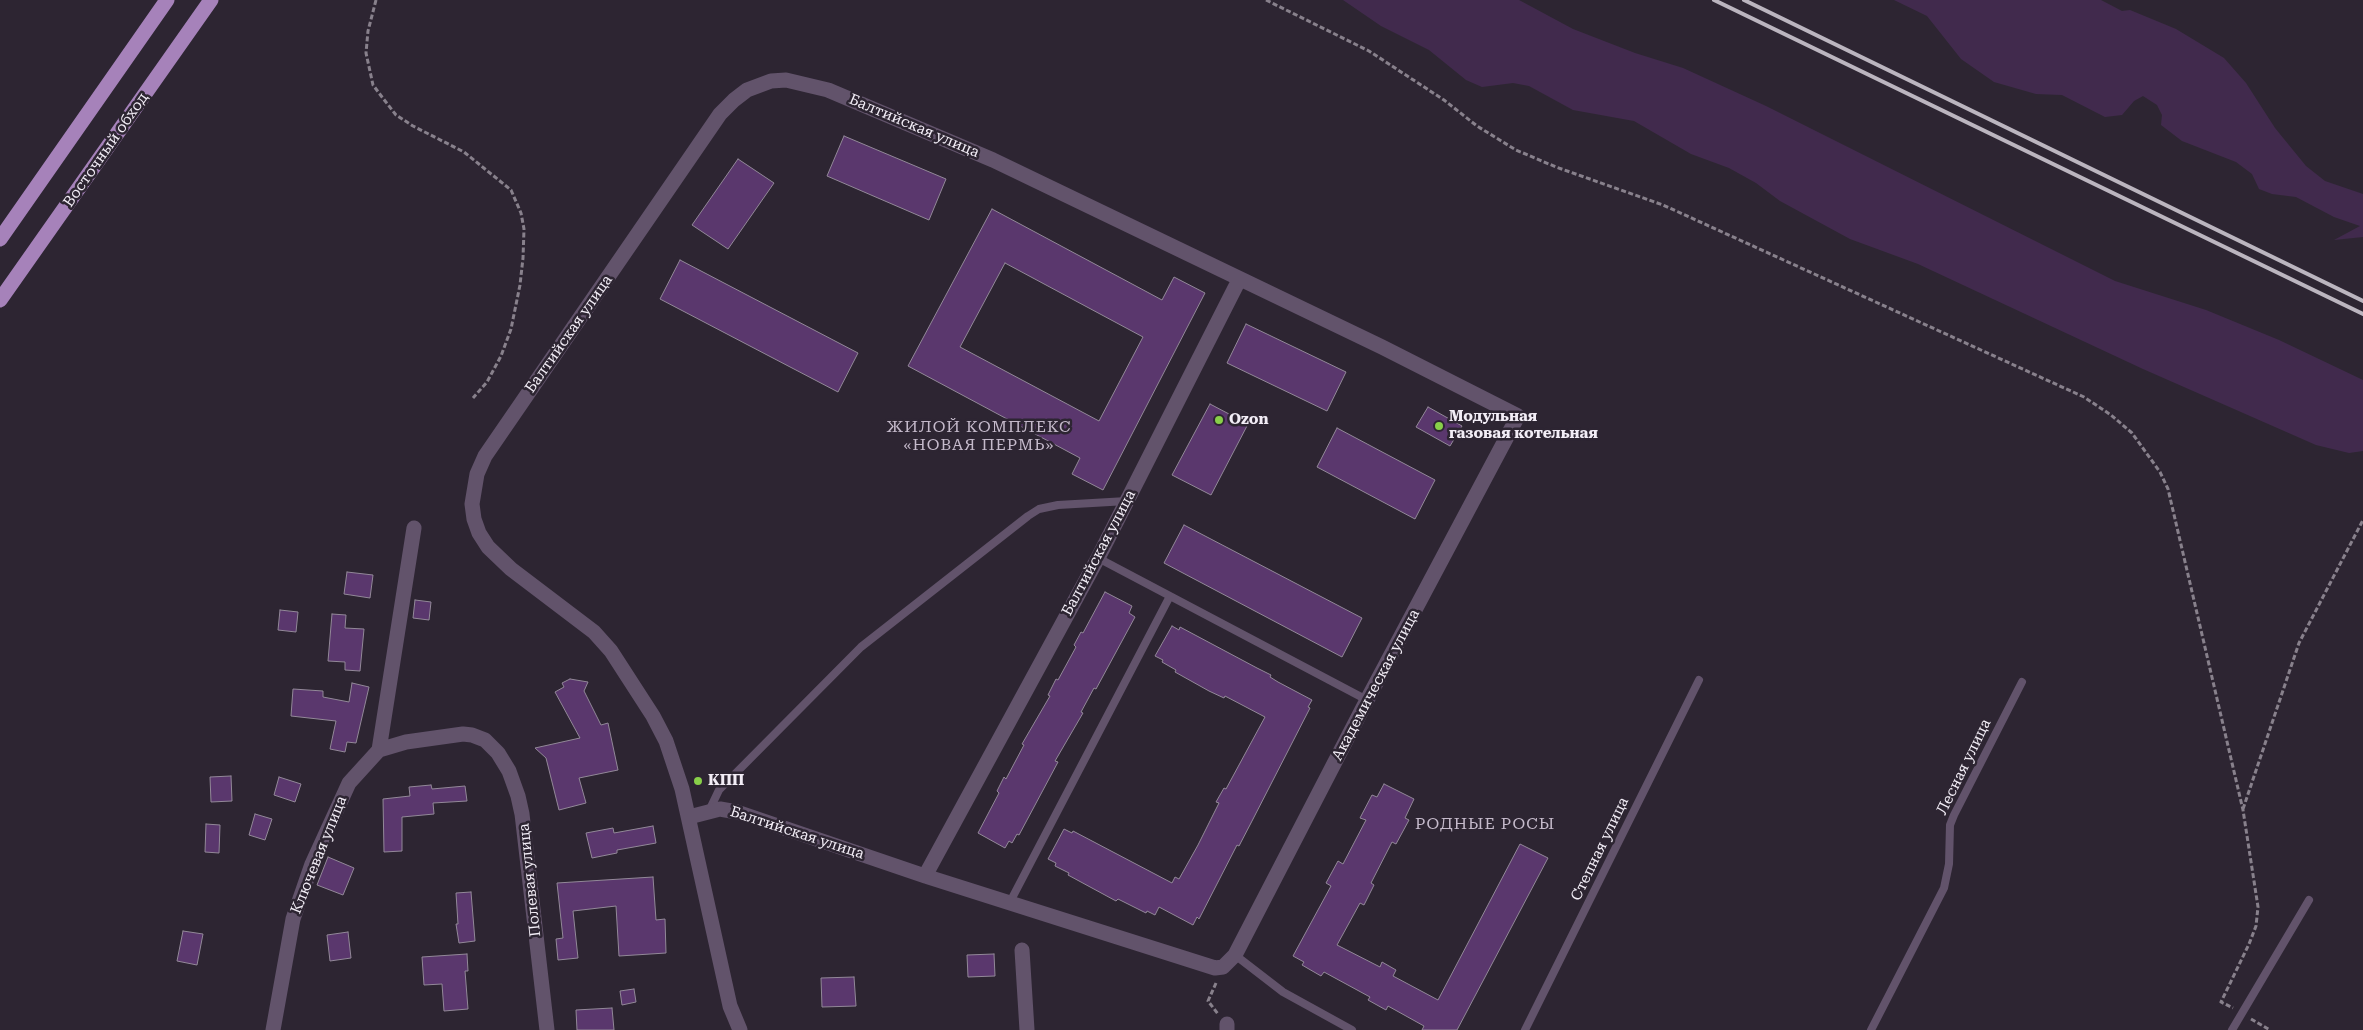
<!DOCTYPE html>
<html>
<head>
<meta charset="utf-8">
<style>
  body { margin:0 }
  canvas { display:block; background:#2d2532 }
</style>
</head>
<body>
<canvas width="2363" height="1030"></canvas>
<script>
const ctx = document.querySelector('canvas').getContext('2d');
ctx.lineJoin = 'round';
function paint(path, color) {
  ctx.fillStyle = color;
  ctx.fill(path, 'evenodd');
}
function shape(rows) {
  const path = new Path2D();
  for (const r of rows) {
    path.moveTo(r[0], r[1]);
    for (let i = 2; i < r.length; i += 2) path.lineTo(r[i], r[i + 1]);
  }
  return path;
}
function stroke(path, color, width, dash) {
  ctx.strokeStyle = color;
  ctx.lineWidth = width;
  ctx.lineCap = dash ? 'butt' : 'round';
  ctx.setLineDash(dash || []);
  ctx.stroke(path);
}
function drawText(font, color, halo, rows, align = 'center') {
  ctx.font = font + ' "Roboto Serif",serif';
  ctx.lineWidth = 5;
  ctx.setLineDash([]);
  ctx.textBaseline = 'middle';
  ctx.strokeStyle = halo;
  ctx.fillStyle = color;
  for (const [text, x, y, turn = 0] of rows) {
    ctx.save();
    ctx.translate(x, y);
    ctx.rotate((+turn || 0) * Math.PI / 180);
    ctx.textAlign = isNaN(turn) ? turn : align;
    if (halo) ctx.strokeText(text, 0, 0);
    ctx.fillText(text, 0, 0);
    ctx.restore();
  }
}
paint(shape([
  [1343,0,1519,0,1573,29,1635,53,1683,68,1766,106,2115,281,2206,310,2279,340,2363,380,2363,451,2349,453,2316,445,2143,369,1918,264,1850,239,1780,201,1756,183,1729,168,1691,154,1634,121,1573,110,1529,86,1513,83,1482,87,1466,80,1429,50,1381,26],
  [1894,0,2101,0,2122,11,2130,10,2176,29,2224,58,2246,83,2275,128,2306,166,2325,181,2363,194,2363,237,2334,240,2360,226,2334,217,2296,197,2272,194,2259,189,2252,174,2236,162,2182,141,2161,125,2162,115,2157,105,2143,96,2134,101,2122,115,2105,117,2062,95,2036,94,1994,82,1961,59,1927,16]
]), '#412a4d');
const building = shape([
  [844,136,946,179,929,220,827,176,844,136],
  [738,159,774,183,728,249,692,225,738,159],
  [992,209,1162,300,1174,277,1205,293,1103,490,1072,474,1080,458,908,366,992,209],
  [1005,263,1143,337,1099,421,960,347,1005,263],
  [680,260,858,353,838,392,660,299,680,260],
  [1246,324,1346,372,1327,411,1227,363,1246,324],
  [1210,404,1248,424,1211,495,1172,475,1210,404],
  [1428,407,1462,426,1450,446,1416,427,1428,407],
  [1337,428,1435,480,1415,519,1317,467,1337,428],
  [1184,525,1362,618,1342,657,1164,563,1184,525],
  [347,572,373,575,370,598,344,594,347,572],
  [1105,592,1132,606,1129,613,1135,617,1096,689,1094,688,1081,712,1083,713,1055,761,1058,762,1019,835,1017,834,1012,843,1009,841,1005,848,978,833,999,793,997,791,1004,777,1006,779,1024,745,1022,744,1050,696,1048,695,1056,679,1058,680,1076,647,1074,645,1081,632,1083,633,1105,592],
  [415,600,431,602,429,620,413,618,415,600],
  [280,610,298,612,296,632,278,630,280,610],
  [332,614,346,615,345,628,364,629,360,671,345,670,345,662,328,661,332,614],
  [1172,626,1179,630,1180,627,1257,668,1271,675,1270,677,1278,682,1312,700,1308,707,1310,708,1252,821,1239,846,1237,845,1199,919,1197,917,1193,925,1159,907,1155,915,1147,911,1146,913,1118,899,1116,901,1068,875,1069,873,1055,866,1056,863,1048,859,1064,829,1072,833,1073,831,1172,883,1175,877,1179,879,1198,845,1219,803,1216,802,1224,788,1226,789,1265,717,1225,696,1224,698,1209,691,1175,672,1176,670,1162,662,1163,660,1155,656,1172,626],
  [570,679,588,682,584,691,601,725,608,723,618,770,579,778,586,803,559,810,546,758,535,748,580,738,555,692,564,687,562,683,570,679],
  [352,683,369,687,356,743,347,742,345,752,330,749,336,721,291,716,293,689,323,691,323,697,349,702,352,683],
  [231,776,232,801,211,802,210,777,231,776],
  [279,777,301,784,295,802,274,795,279,777],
  [1384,784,1414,799,1405,818,1409,820,1396,844,1392,842,1371,883,1374,885,1364,905,1360,903,1337,945,1380,967,1382,962,1396,970,1393,976,1438,1000,1520,844,1548,858,1457,1030,1422,1030,1424,1026,1388,1006,1386,1010,1368,1000,1370,997,1324,972,1321,976,1302,965,1304,962,1293,956,1331,886,1326,883,1338,861,1343,864,1366,820,1360,818,1372,795,1377,797,1384,784],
  [431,785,432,789,465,786,467,801,433,803,434,814,402,817,402,851,384,852,383,799,410,796,409,787,431,785],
  [255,814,272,819,265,840,249,835,255,814],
  [206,824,220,825,219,853,205,852,206,824],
  [653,826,656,843,617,850,617,853,592,858,586,833,613,828,614,833,653,826],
  [328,857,354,868,343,895,317,885,328,857],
  [653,877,656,920,665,919,666,953,619,956,616,906,573,911,578,958,558,960,556,939,563,938,557,883,653,877],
  [471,892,475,941,459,943,456,924,458,924,456,893,471,892],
  [183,931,203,934,197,965,177,961,183,931],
  [348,932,351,958,330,961,327,935,348,932],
  [467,954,468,971,465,971,468,1009,444,1011,442,984,424,985,422,957,467,954],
  [994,954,995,976,968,977,967,955,994,954],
  [854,977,856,1006,822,1007,821,978,854,977],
  [634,989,636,1002,622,1005,620,991,634,989],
  [612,1008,614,1030,577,1030,576,1010,612,1008]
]);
paint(building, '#5a376d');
stroke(building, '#928898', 1);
stroke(shape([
  [376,0,368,31,366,53,373,85,382,97,396,115,413,126,464,152,511,190,521,213,524,229,523,258,520,285,511,329,501,356,487,382,473,398],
  [1266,0,1369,51,1444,100,1477,126,1516,150,1556,167,1663,205,2084,397,2111,415,2132,433,2160,472,2168,489,2243,810,2258,907,2256,926,2249,944,2221,1002,2233,1008],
  [2243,809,2299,643,2363,520],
  [1216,983,1208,1001,1218,1014],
  [2251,1019,2270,1030]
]), '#88818c', 3, [5, 2.5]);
stroke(shape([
  [1098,558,1367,700],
  [709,811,719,790,861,647,1028,516,1039,509,1058,505,1127,501],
  [1010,902,1170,596],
  [1235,955,1283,992,1352,1030],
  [1525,1030,1699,680],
  [1871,1030,1944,888,1949,864,1950,825,1954,815,2022,682],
  [2232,1030,2309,900]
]), '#62536b', 8);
stroke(shape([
  [379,750,414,528],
  [689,817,720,809,737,812,925,876,1215,968,1223,967,1235,955,1367,700,1518,416,1382,347,993,160,828,90,786,80,771,81,747,90,734,100,720,114,485,456,477,474,472,504,474,519,479,533,488,547,511,569,594,632,611,651,653,716,666,741,682,789,730,1006,740,1030],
  [925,876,1098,558,1239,280],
  [1022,950,1027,1030],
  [273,1030,293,919,312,864,349,783,379,750,406,742,463,734,472,735,485,740,498,753,509,771,518,796,522,814,547,1030],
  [1227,1030,1227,1024]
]), '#62536b', 15);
stroke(shape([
  [0,239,167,0],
  [0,300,211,0]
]), '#a682ba', 15);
stroke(shape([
  [1714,0,2363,314],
  [1744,0,2363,301]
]), '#bbb5bf', 4);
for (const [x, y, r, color] of [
  [1219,420,5,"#88cf49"],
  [1439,426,5,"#88cf49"],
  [698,781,5,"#88cf49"]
]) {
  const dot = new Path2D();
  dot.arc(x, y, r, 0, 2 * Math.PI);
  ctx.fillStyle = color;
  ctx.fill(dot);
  stroke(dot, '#2d2532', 2);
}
drawText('15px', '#f2edf6', '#2d2532', [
  ["Балтийская улица",914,126,23],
  ["Восточный обход",106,150,-55],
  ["Балтийская улица",569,334,-55],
  ["Балтийская улица",1099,553,-62],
  ["Академическая улица",1376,685,-62],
  ["Лесная улица",1964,767,-64],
  ["Балтийская улица",797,833,18],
  ["Степная улица",1600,849,-64],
  ["Ключевая улица",319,855,-68],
  ["Полевая улица",530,880,-96]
]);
drawText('bold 15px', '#f2edf6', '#2d2532', [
  ["Модульная",1449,417],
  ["газовая котельная",1449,434],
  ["Ozon",1229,420],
  ["КПП",708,781]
], 'left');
ctx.letterSpacing = '1px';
drawText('16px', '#c5bacb', '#2d2532', [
  ["ЖИЛОЙ КОМПЛЕКС",979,427],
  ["«НОВАЯ ПЕРМЬ»",979,445],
  ["РОДНЫЕ РОСЫ",1485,824]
]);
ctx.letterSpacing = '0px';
</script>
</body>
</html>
